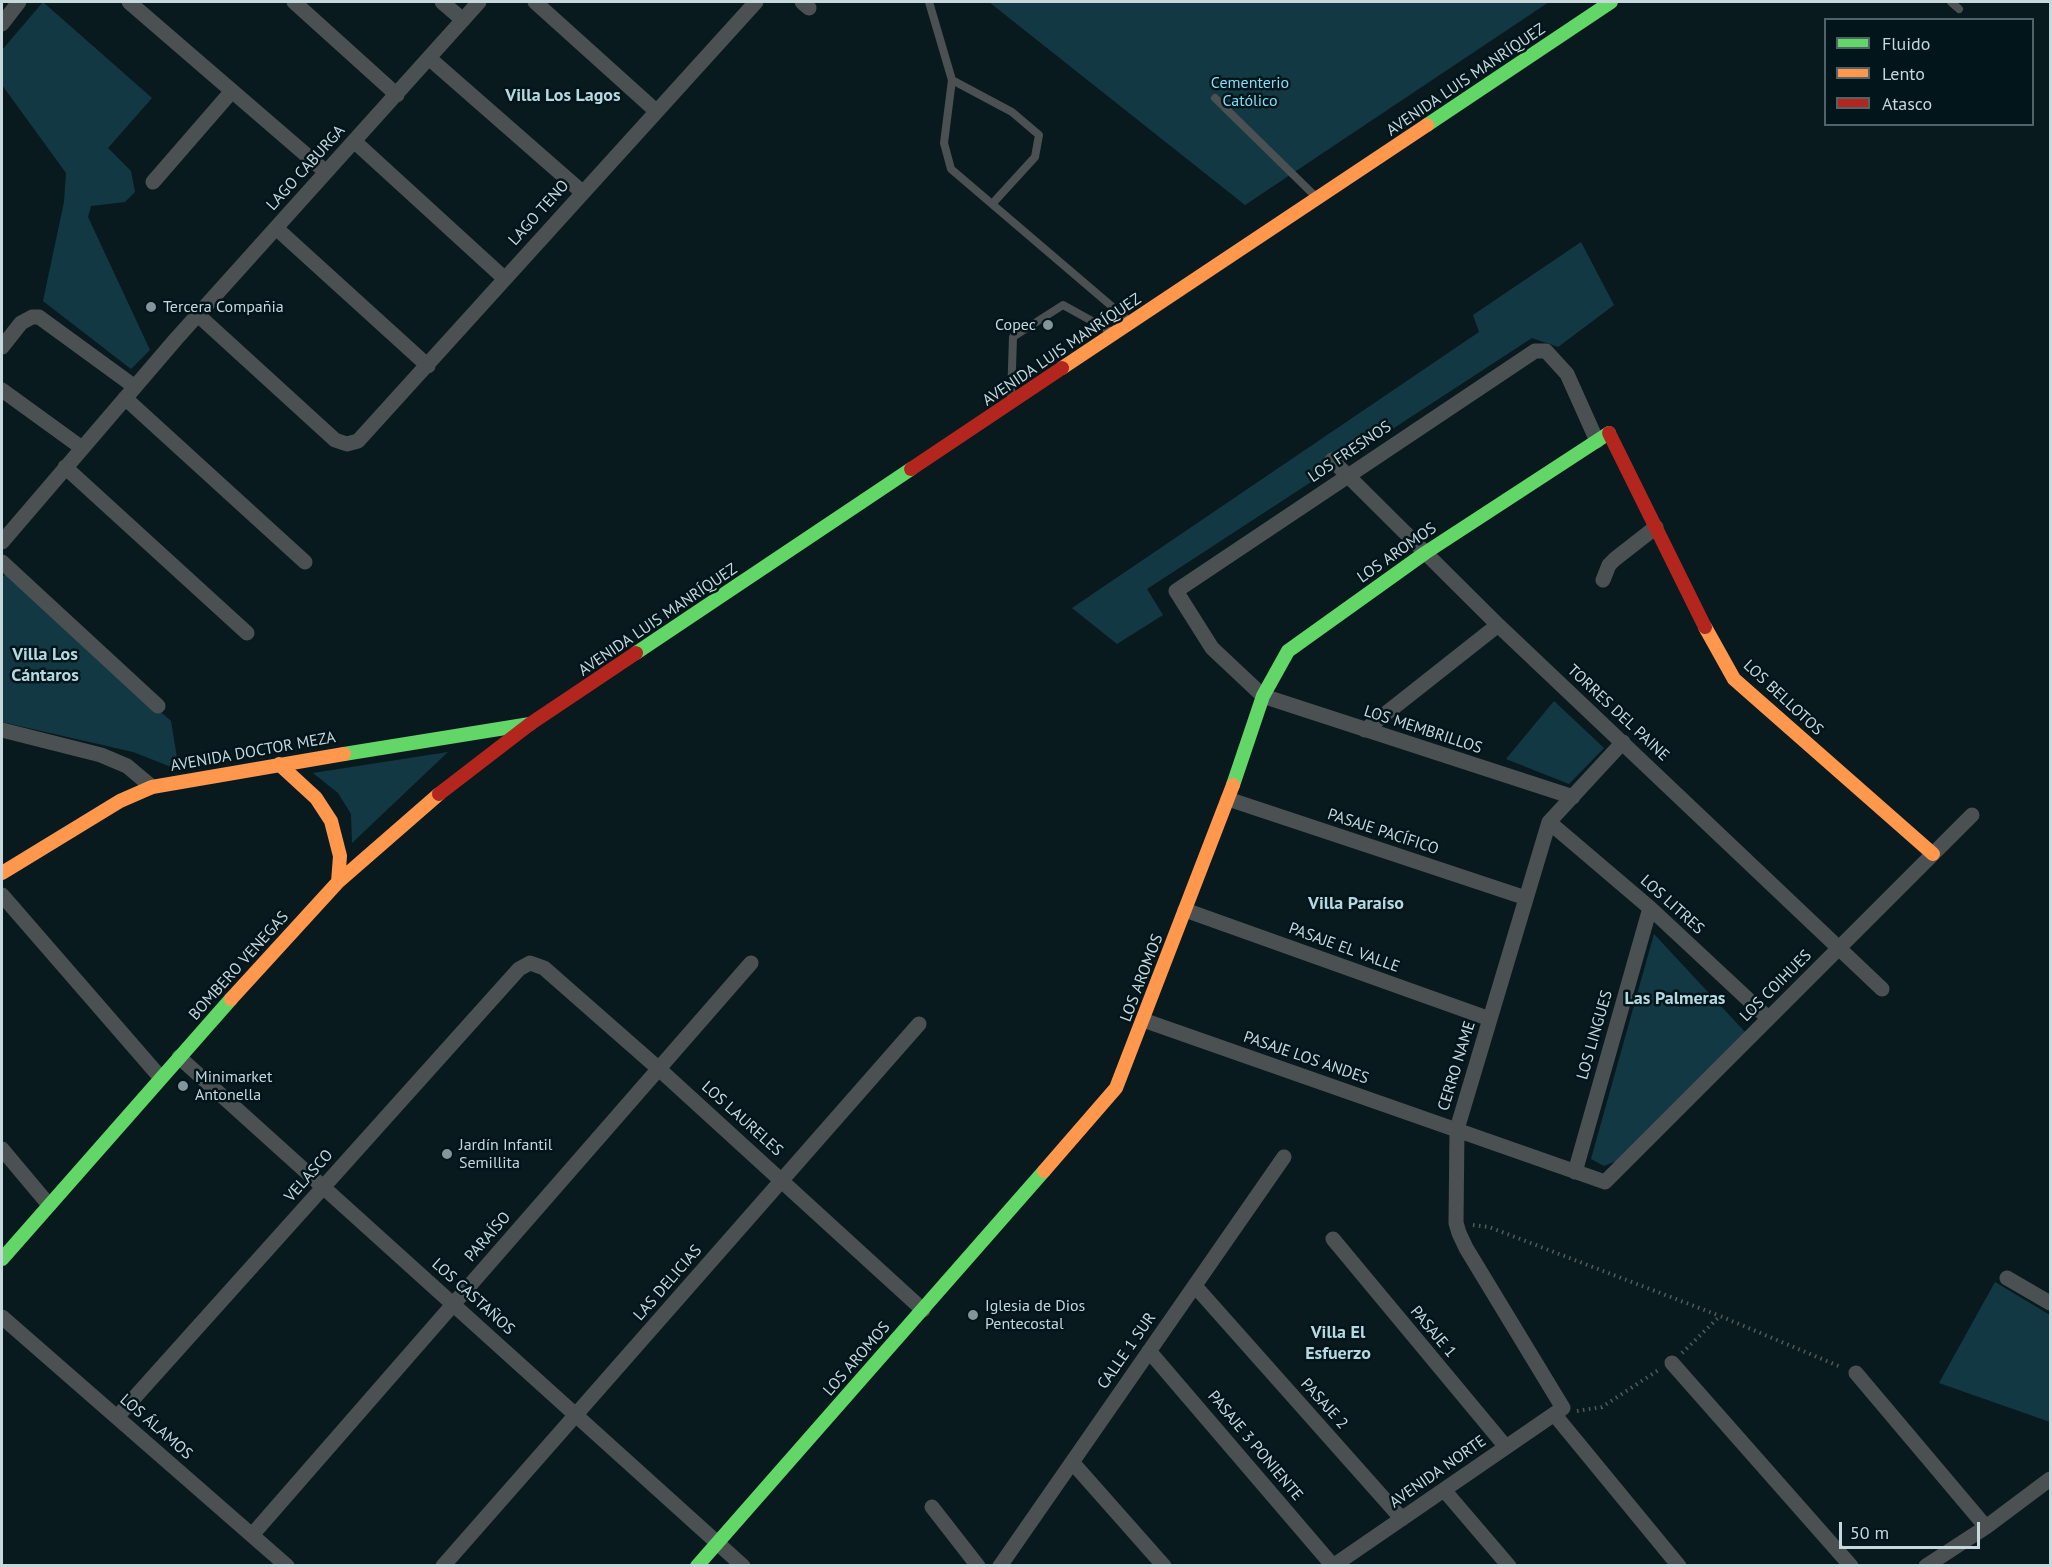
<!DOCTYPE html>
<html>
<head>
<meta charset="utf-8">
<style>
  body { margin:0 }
  #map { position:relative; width:2052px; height:1567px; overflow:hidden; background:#091a1f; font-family:"PT Sans",sans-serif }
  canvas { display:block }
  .frame { position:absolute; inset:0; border:3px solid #c7d8dd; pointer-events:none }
  .legend { position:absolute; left:1824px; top:18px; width:210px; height:108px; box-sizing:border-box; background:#01151b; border:2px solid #506369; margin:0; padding:8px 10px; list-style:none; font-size:18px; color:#c7d8dd }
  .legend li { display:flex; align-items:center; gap:12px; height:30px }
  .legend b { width:30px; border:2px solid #506369 }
  .scale { position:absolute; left:1839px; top:1522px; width:141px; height:27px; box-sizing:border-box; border:3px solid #c7d8dd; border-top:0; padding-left:8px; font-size:18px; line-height:21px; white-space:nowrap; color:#c7d8dd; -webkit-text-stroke:4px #01151b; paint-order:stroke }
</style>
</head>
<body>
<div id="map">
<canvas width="2052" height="1567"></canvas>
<div class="frame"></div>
<ul class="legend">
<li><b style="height:8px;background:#63d668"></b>Fluido</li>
<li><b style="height:8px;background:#ff974d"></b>Lento</li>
<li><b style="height:8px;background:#b3261e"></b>Atasco</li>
</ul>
<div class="scale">50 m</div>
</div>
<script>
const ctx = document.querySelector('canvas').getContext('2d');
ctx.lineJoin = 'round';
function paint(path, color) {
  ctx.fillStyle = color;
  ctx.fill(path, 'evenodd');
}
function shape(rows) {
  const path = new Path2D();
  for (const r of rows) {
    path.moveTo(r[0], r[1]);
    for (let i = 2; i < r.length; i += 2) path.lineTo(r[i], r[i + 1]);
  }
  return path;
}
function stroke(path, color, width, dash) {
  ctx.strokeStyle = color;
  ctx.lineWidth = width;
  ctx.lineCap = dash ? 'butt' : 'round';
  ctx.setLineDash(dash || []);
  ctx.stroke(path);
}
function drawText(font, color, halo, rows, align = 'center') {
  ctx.font = font + ' "PT Sans",sans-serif';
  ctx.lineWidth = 5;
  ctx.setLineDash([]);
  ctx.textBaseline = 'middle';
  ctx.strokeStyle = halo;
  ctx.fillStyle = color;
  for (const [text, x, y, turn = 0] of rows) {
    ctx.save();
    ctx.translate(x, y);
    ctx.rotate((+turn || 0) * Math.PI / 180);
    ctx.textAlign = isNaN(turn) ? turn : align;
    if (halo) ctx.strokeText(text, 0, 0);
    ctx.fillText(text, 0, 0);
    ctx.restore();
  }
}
paint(shape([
  [43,2,152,98,108,148,131,171,135,192,125,202,91,206,88,217,150,350,131,369,43,301,64,202,66,173,2,85,2,50],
  [989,2,1549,2,1245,205],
  [1581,242,1614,305,1558,347,1532,338,1147,589,1163,615,1117,644,1072,608,1479,332,1473,315],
  [6,574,171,721,179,770,133,752,2,722,2,577],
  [1554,701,1604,748,1569,784,1506,759],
  [448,752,352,843,351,814,338,793,313,773],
  [1654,934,1745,1032,1619,1160,1604,1166,1591,1159],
  [1995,1282,2050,1315,2050,1422,1939,1383]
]), '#123943');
stroke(shape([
  [1473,1225,1489,1227,1720,1316],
  [1682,1353,1720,1316,1841,1367],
  [1577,1411,1602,1407,1660,1369]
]), '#525a5b', 4, [1.5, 4.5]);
stroke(shape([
  [929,2,952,80,944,143,951,169,1129,321],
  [1951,2,1959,9],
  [952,80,1012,112,1039,135,1035,157,993,203],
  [1215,98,1315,196],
  [1011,398,1013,337,1063,305,1112,332]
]), '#4b5152', 8);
stroke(shape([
  [129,2,326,172],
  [294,2,397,95],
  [442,2,463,20],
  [535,2,656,111],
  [802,2,809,8],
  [2,24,19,2],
  [429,58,582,192],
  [354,141,505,279],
  [153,182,232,91],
  [276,228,428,366],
  [198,315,335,440,347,444,358,441,756,2],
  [2,347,21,323,32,317,39,317,135,387],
  [2,390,82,448],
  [125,398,305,562],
  [1332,460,1498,625,1882,989],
  [65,467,247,633],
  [2,542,176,339,479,2],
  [2,562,158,706],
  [1603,580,1609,565,1615,559,1656,527],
  [2,730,101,755,127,766,152,787],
  [1365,730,1498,625],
  [1573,797,1263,696,1212,648,1176,591,1535,351,1546,351,1567,374,1597,441],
  [1228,799,1526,898],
  [1549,822,1650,908,1768,1018],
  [2,895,160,1077],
  [1185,910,1490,1019],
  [1143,1020,1605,1182,1972,815],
  [179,1057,743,1566],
  [2,1149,49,1205],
  [1575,1172,1650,908],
  [1333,1239,1506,1447],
  [2007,1278,2050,1303],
  [1195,1286,1402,1519],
  [2,1317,287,1566],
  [1149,1351,1333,1566],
  [1672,1363,1851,1566],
  [1856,1373,1986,1527],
  [1554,1414,1679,1566],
  [117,1417,519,969,530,963,544,968,659,1069,923,1310],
  [1072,1462,1164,1566],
  [1444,1490,1509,1566],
  [932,1507,978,1566],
  [252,1535,751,963],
  [443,1566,919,1024],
  [1000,1566,1284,1157],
  [1333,1566,1563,1408,1466,1248,1459,1233,1456,1223,1457,1129,1549,822,1623,742],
  [1926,1566,1986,1527,2050,1479]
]), '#4b5152', 15);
stroke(shape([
  [1427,125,1611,2],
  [636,653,911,469],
  [344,754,530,724],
  [1233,785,1263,696,1288,651,1425,553,1609,433],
  [2,1259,231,999],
  [697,1566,1044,1171]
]), '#63d668', 14);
stroke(shape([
  [1062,368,1427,125],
  [1705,627,1734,679,1933,854],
  [279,764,316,798,331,821,340,856,338,882],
  [2,873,120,801,152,787,344,754],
  [231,999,338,882,439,794],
  [1044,1171,1116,1088,1233,785]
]), '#ff974d', 14);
stroke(shape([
  [1609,433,1705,627],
  [911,469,1062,368],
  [439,794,530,724,636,653]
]), '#b3261e', 14);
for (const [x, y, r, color] of [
  [151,307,6,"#84969a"],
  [1048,325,6,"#84969a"],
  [183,1086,6,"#84969a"],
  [447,1154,6,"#84969a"],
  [973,1315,6,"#84969a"]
]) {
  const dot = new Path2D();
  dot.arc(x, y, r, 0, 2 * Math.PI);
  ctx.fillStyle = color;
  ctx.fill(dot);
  stroke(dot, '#01151b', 2);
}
drawText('16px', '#c7d8dd', '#01151b', [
  ["AVENIDA LUIS MANRÍQUEZ",1466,80,-34],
  ["LAGO CABURGA",306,168,-48],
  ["LAGO TENO",539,213,-48],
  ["AVENIDA LUIS MANRÍQUEZ",1062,350,-34],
  ["LOS FRESNOS",1350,452,-34],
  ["LOS AROMOS",1397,553,-35],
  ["AVENIDA LUIS MANRÍQUEZ",658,620,-34],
  ["LOS BELLOTOS",1783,698,43],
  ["TORRES DEL PAINE",1618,713,43],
  ["LOS MEMBRILLOS",1423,730,18],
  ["AVENIDA DOCTOR MEZA",253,752,-10],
  ["PASAJE PACÍFICO",1383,832,18],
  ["LOS LITRES",1672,905,42],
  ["PASAJE EL VALLE",1344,948,20],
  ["BOMBERO VENEGAS",239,966,-48],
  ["LOS AROMOS",1142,978,-69],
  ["LOS COIHUES",1776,986,-45],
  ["LOS LINGUES",1595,1035,-74],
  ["PASAJE LOS ANDES",1306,1058,19],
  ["CERRO NAME",1457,1066,-73],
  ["LOS LAURELES",742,1119,42],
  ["VELASCO",309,1176,-48],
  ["PARAÍSO",488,1237,-49],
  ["LAS DELICIAS",668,1283,-49],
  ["LOS CASTAÑOS",473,1297,42],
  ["PASAJE 1",1433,1332,50],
  ["CALLE 1 SUR",1127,1351,-55],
  ["LOS AROMOS",857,1359,-49],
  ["PASAJE 2",1324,1404,48],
  ["LOS ÁLAMOS",156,1427,41],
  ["PASAJE 3 PONIENTE",1255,1446,50],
  ["AVENIDA NORTE",1438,1472,-35]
]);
drawText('16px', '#80dff8', '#01151b', [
  ["Cementerio",1250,83],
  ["Católico",1250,101]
]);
drawText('16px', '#c7d8dd', '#01151b', [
  ["Tercera Compañia",163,307],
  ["Copec",1036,325,"right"],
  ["Minimarket",195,1077],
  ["Antonella",195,1095],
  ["Jardín Infantil",459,1145],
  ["Semillita",459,1163],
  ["Iglesia de Dios",985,1306],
  ["Pentecostal",985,1324]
], 'left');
drawText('bold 18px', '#b5d8e1', '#01151b', [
  ["Villa Los Lagos",563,96],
  ["Villa Los",45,655],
  ["Cántaros",45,676],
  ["Villa Paraíso",1356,904],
  ["Las Palmeras",1675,999],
  ["Villa El",1338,1333],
  ["Esfuerzo",1338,1354]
]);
</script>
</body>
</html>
